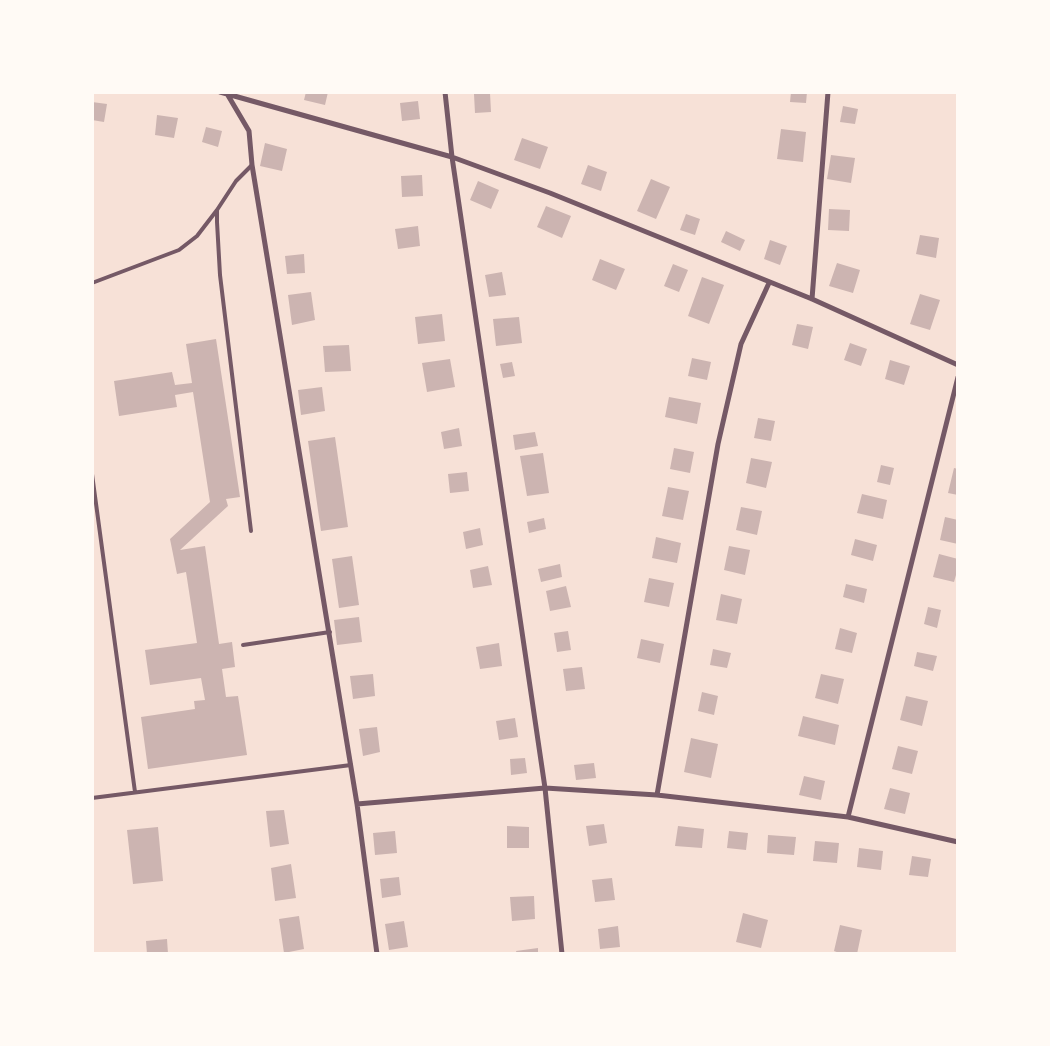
<!DOCTYPE html>
<html>
<head>
<meta charset="utf-8">
<style>
  body { margin:0 }
  #map { position:relative; width:1050px; height:1046px; overflow:hidden; background:#f7e1d7; font-family:"Nunito Sans",sans-serif }
  canvas { display:block }
  .frame { position:absolute; inset:0; border:94px solid #fffaf5; pointer-events:none }
</style>
</head>
<body>
<div id="map">
<canvas width="1050" height="1046"></canvas>
<div class="frame"></div>
</div>
<script>
const ctx = document.querySelector('canvas').getContext('2d');
ctx.lineJoin = 'round';
function paint(path, color) {
  ctx.fillStyle = color;
  ctx.fill(path, 'evenodd');
}
function shape(rows) {
  const path = new Path2D();
  for (const r of rows) {
    path.moveTo(r[0], r[1]);
    for (let i = 2; i < r.length; i += 2) path.lineTo(r[i], r[i + 1]);
  }
  return path;
}
function stroke(path, color, width, dash) {
  ctx.strokeStyle = color;
  ctx.lineWidth = width;
  ctx.lineCap = dash ? 'butt' : 'round';
  ctx.setLineDash(dash || []);
  ctx.stroke(path);
}
paint(shape([
  [306,92,328,92,325,105,304,100],
  [791,92,807,92,806,103,790,102],
  [490,93,491,112,475,113,474,94],
  [418,101,420,119,402,121,400,103],
  [92,102,107,104,104,122,92,120],
  [843,106,858,109,855,124,840,122],
  [157,115,178,118,174,138,155,135],
  [206,127,222,131,218,147,202,142],
  [781,129,806,132,803,162,777,159],
  [522,138,548,147,540,169,514,160],
  [265,143,287,149,282,171,260,166],
  [831,155,855,158,851,183,827,179],
  [588,165,607,172,601,191,581,184],
  [422,175,423,196,402,197,401,176],
  [651,179,670,187,656,219,637,211],
  [478,181,499,190,491,209,470,200],
  [546,206,571,216,562,238,537,227],
  [829,209,850,210,849,231,828,230],
  [686,214,700,219,695,235,680,230],
  [418,226,420,246,398,249,395,229],
  [726,231,745,240,740,251,721,242],
  [920,235,939,238,936,258,916,254],
  [770,240,787,246,780,265,764,259],
  [304,254,305,273,287,274,285,256],
  [600,259,625,269,616,290,592,280],
  [837,263,860,270,853,293,829,286],
  [673,264,688,270,679,292,664,286],
  [502,272,506,295,489,297,485,275],
  [702,277,724,285,709,324,688,316],
  [311,292,315,320,292,325,288,295],
  [920,294,940,300,930,330,910,324],
  [442,314,445,341,418,344,415,317],
  [519,317,522,343,496,346,493,319],
  [797,324,813,327,808,349,792,345],
  [216,339,240,497,226,499,228,506,180,550,205,546,219,644,232,642,235,667,222,669,226,697,238,696,247,755,148,769,141,717,195,709,194,701,205,700,201,678,150,685,145,650,197,643,186,572,177,574,170,539,210,502,193,392,175,395,177,407,119,416,114,381,172,372,175,385,192,383,186,344],
  [850,343,867,349,861,366,844,360],
  [349,345,351,371,325,372,323,346],
  [692,358,711,362,707,380,688,376],
  [450,359,455,387,427,392,422,363],
  [890,360,910,366,904,385,885,379],
  [512,362,515,376,503,378,500,364],
  [322,387,325,411,301,415,298,390],
  [669,397,701,403,697,424,665,417],
  [758,418,775,421,771,441,754,438],
  [459,428,462,446,444,449,441,432],
  [535,432,538,446,515,450,513,435],
  [335,437,348,527,321,531,308,441],
  [674,448,694,452,690,473,670,469],
  [543,453,549,493,527,496,520,456],
  [751,458,772,462,766,488,746,483],
  [881,465,894,468,890,485,877,482],
  [954,468,958,469,958,495,948,493],
  [467,472,469,491,450,493,448,474],
  [668,487,689,491,683,520,662,516],
  [862,494,887,500,883,519,857,513],
  [741,507,762,511,757,535,736,530],
  [945,517,958,520,958,544,940,540],
  [544,518,546,529,529,533,527,522],
  [480,528,483,545,466,549,463,532],
  [656,537,681,543,677,563,652,558],
  [855,539,877,545,873,561,851,555],
  [729,546,750,550,745,575,724,570],
  [939,554,958,559,958,568,954,582,933,577],
  [352,556,359,605,339,608,332,559],
  [560,564,562,577,541,582,538,569],
  [488,566,492,585,473,588,470,570],
  [649,578,674,583,669,607,644,602],
  [846,584,867,589,864,603,843,597],
  [566,586,571,607,550,611,546,591],
  [721,594,742,599,737,624,716,620],
  [928,607,941,610,937,628,924,624],
  [359,617,362,642,337,645,334,620],
  [840,628,857,633,852,653,835,649],
  [568,631,571,650,557,652,554,633],
  [641,639,664,644,660,663,637,658],
  [499,643,502,666,480,669,476,647],
  [713,649,731,653,727,668,710,665],
  [917,652,937,656,933,671,914,666],
  [582,667,585,689,566,691,563,669],
  [373,674,375,696,353,699,350,676],
  [821,674,844,679,838,704,815,698],
  [702,692,718,696,714,715,698,711],
  [906,696,928,701,922,726,900,720],
  [803,716,839,725,835,745,798,736],
  [515,718,518,737,499,740,496,721],
  [377,727,380,752,363,756,359,729],
  [691,738,718,744,711,778,684,772],
  [898,746,918,751,912,774,892,769],
  [525,758,527,773,511,775,510,759],
  [594,763,596,778,576,780,574,765],
  [804,776,825,781,821,800,799,795],
  [890,788,910,793,905,814,884,809],
  [284,810,289,844,270,847,266,811],
  [604,824,607,843,589,846,586,826],
  [507,826,529,827,529,848,507,848],
  [678,826,704,829,702,848,675,846],
  [158,827,163,881,133,884,127,830],
  [395,831,397,853,375,855,373,833],
  [729,831,748,833,746,850,727,848],
  [768,835,796,837,794,855,767,853],
  [815,841,839,843,837,863,813,861],
  [859,848,883,851,881,870,857,867],
  [912,856,931,859,928,877,909,875],
  [291,864,296,898,275,901,271,868],
  [399,877,401,895,382,898,380,879],
  [612,878,615,900,595,902,592,880],
  [534,896,535,919,512,921,510,897],
  [743,913,768,920,761,948,736,942],
  [299,916,304,949,284,953,279,919],
  [404,921,408,947,389,950,385,924],
  [840,925,862,930,857,954,842,954,834,951],
  [618,926,620,947,600,949,598,929],
  [167,939,168,954,147,954,146,941],
  [538,948,538,954,517,954,516,951]
]), '#ccb4b1');
stroke(shape([
  [92,283,179,250,197,236,217,210],
  [92,474,135,792],
  [251,531,220,275,217,222,217,210,236,181,252,165],
  [243,645,330,632],
  [92,798,351,765]
]), '#755966', 4);
stroke(shape([
  [220,92,452,157,550,193,812,299,958,365],
  [226,92,249,131,252,165,357,804,377,954],
  [445,92,452,157,545,788,562,954],
  [812,299,828,92],
  [657,795,718,444,741,344,769,283],
  [357,804,545,788,657,795,848,817,958,842],
  [848,817,958,377]
]), '#755966', 5);
</script>
</body>
</html>
